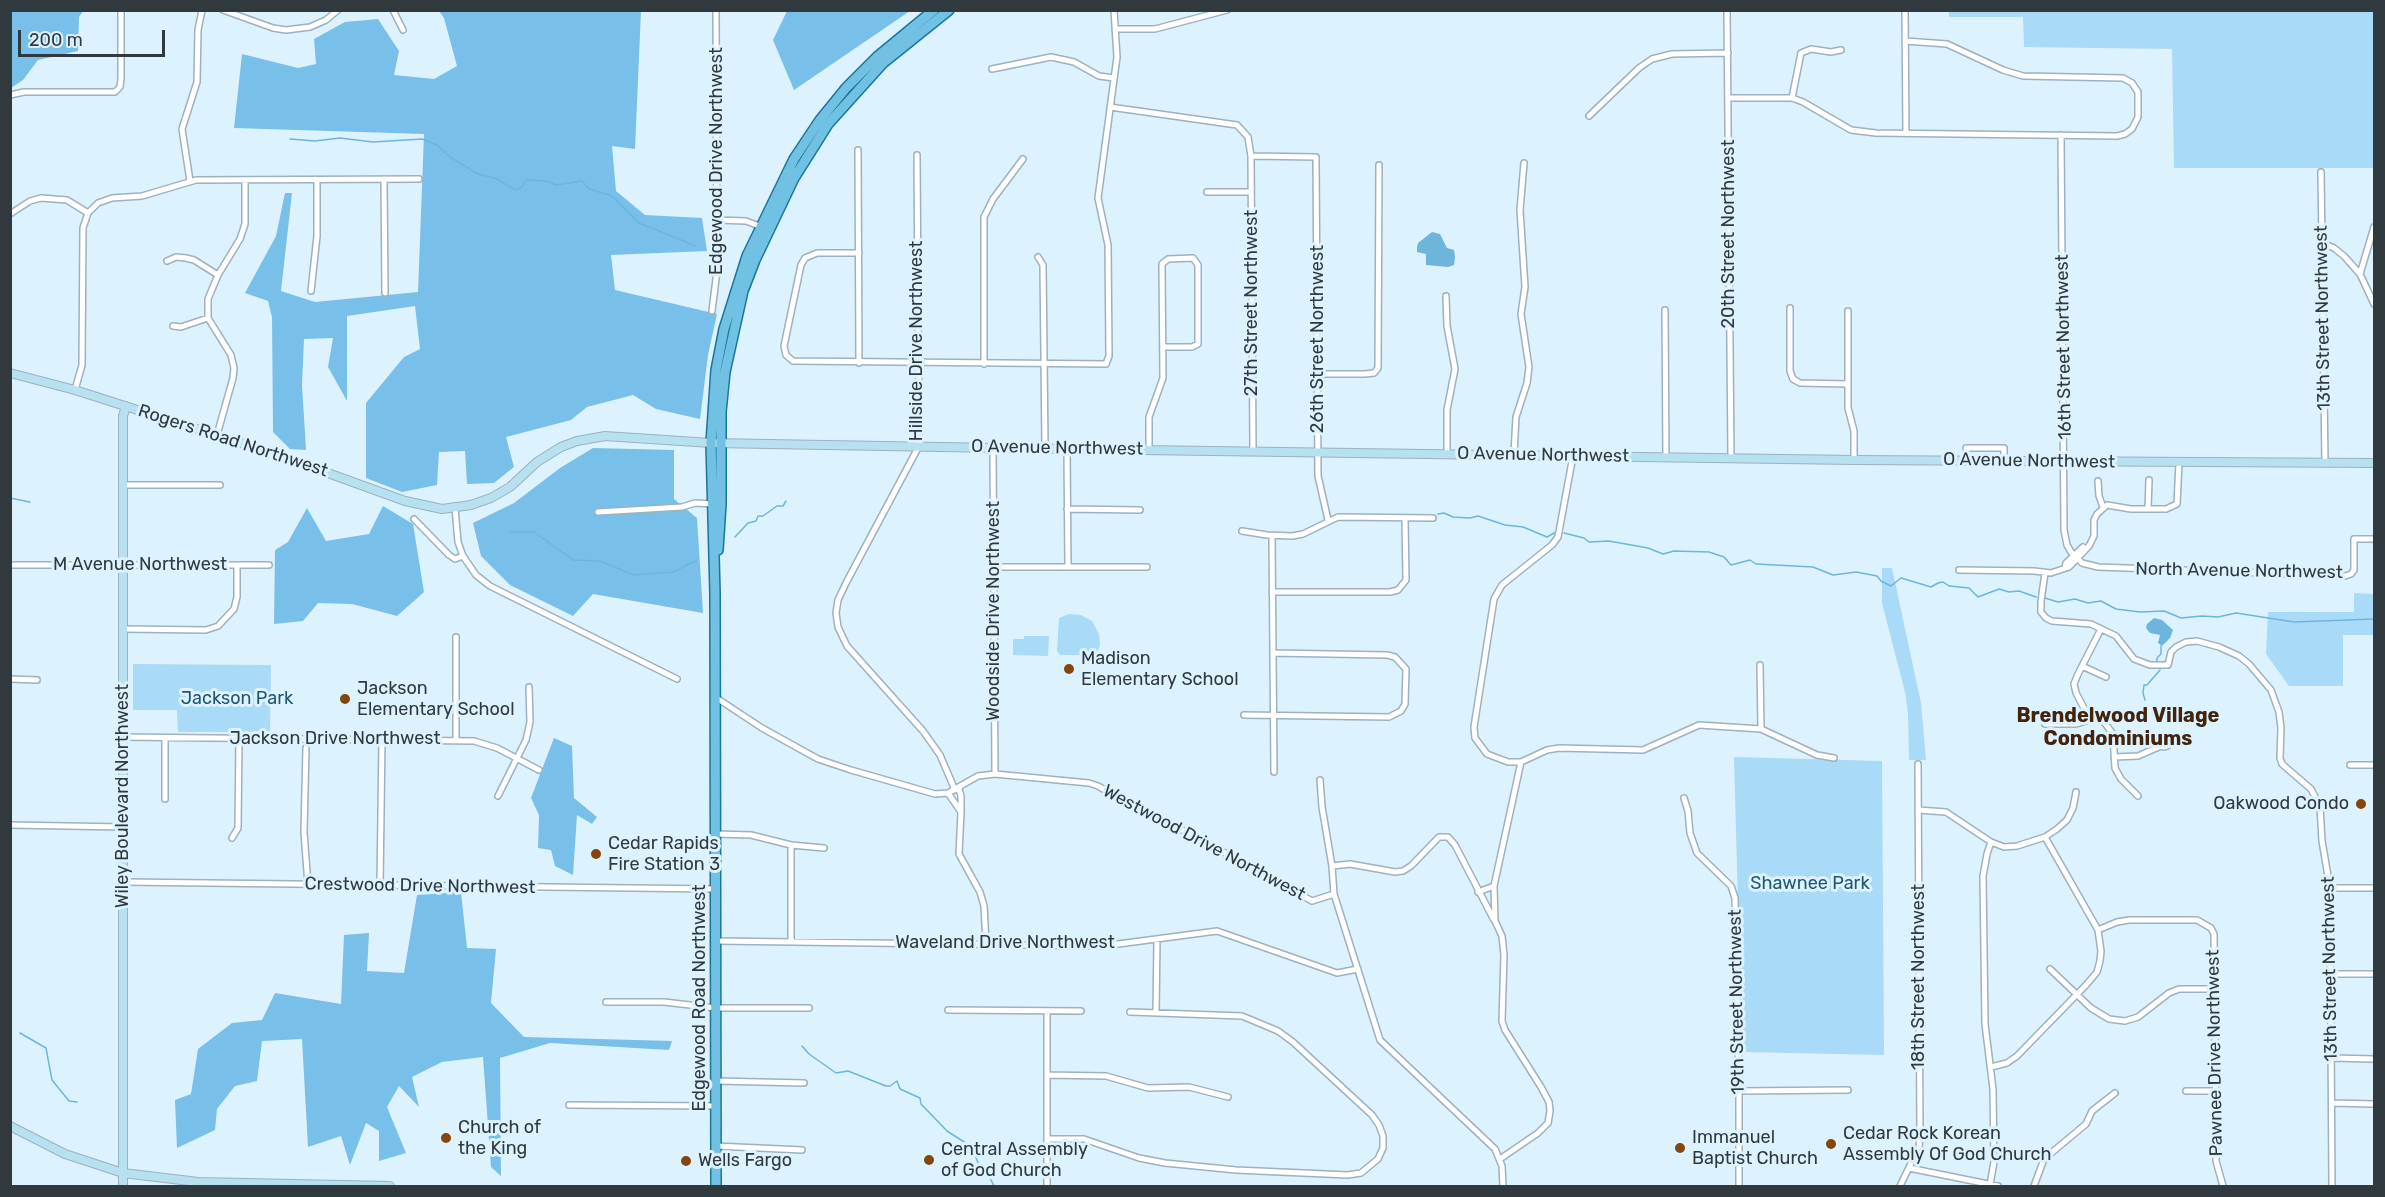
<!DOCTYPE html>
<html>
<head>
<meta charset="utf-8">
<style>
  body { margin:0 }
  #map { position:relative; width:2385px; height:1197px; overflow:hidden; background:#dcf2ff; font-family:Rubik,sans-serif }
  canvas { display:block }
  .frame { position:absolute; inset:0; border:12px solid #30393e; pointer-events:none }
  .scale { position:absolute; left:18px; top:30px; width:147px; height:27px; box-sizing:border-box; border:3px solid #30393e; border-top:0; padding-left:8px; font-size:18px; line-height:21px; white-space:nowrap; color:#30393e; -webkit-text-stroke:4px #dcf2ff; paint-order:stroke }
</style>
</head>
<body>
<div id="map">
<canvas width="2385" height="1197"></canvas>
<div class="frame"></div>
<div class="scale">200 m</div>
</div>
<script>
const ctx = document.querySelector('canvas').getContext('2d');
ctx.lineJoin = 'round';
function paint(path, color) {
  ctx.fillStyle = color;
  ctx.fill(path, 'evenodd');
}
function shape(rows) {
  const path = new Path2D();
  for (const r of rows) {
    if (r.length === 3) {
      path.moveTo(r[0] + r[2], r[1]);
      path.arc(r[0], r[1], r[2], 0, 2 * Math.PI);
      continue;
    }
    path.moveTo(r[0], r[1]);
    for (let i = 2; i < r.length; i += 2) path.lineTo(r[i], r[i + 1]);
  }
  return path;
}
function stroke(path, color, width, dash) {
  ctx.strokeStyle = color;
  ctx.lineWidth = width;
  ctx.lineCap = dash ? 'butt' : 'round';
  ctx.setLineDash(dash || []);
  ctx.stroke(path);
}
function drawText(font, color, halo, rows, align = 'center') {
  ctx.font = font + ' Rubik,sans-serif';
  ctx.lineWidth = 6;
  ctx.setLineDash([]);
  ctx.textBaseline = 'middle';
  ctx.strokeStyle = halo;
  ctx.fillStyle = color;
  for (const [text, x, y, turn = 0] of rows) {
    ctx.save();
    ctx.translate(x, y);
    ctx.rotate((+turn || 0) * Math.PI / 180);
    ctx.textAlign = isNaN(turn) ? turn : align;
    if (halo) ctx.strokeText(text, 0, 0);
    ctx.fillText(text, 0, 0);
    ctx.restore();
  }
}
paint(shape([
  [1949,11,2374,11,2374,168,2174,168,2172,49,2024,47,2023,17,1949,17],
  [1882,568,1892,568,1921,703,1926,760,1909,760,1908,713,1905,692,1882,603],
  [2354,593,2374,594,2374,635,2343,635,2343,686,2289,686,2266,654,2268,612,2354,612],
  [1069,614,1081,615,1092,621,1099,634,1100,645,1096,655,1060,655,1057,651,1059,618],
  [1024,636,1049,636,1048,656,1013,655,1013,639,1024,639],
  [133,664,271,665,270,732,178,732,177,710,133,710],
  [1734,757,1882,761,1884,1055,1742,1052]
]), '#a9daf7');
paint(shape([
  [11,10,83,11,79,17,78,51,38,60,23,80,11,88],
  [439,11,641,11,635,149,612,146,616,191,645,215,702,218,707,251,611,255,615,290,717,314,708,355,700,419,656,409,633,395,587,407,571,420,506,437,514,467,494,483,467,484,465,451,439,452,437,485,402,492,366,478,366,403,404,357,420,349,415,306,347,316,347,401,328,367,333,338,304,339,302,385,306,450,290,449,273,432,272,317,268,301,245,293,276,236,285,193,292,193,281,291,315,302,418,292,424,134,234,128,242,54,298,68,316,64,314,39,345,22,378,19,399,51,394,75,434,79,457,66,444,18],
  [787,11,787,10,910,11,794,90,773,40],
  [593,448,674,450,674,499,697,518,703,613,593,594,573,616,510,585,481,556,473,523,514,503,560,468],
  [383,506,413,524,424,592,397,616,352,604,318,603,303,621,274,624,275,550,288,542,307,508,326,541,369,534],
  [554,738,572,746,574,798,597,817,592,824,577,815,573,875,555,866,551,850,538,848,539,815,531,798],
  [461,892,467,948,496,949,491,1003,524,1037,672,1041,669,1050,550,1043,500,1058,501,1176,491,1167,483,1057,442,1062,412,1077,419,1107,399,1086,387,1107,406,1153,379,1161,379,1131,366,1123,350,1165,341,1136,308,1147,302,1039,262,1041,257,1081,235,1086,217,1109,215,1130,177,1148,175,1100,191,1094,198,1049,232,1023,262,1020,275,993,341,1004,344,935,369,933,367,971,404,973,417,895]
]), '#78c0e9');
paint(shape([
  [1432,232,1440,234,1447,248,1454,250,1455,257,1454,265,1448,267,1426,265,1426,254,1417,252,1417,247,1418,243],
  [2154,618,2162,620,2173,630,2170,638,2162,646,2158,643,2160,635,2150,633,2146,628,2147,624]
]), '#6eb5de');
stroke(shape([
  [290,139,315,141,340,138,373,142,422,139,437,145,450,157,478,174,495,178,515,190,522,187,526,180,547,181,556,185,582,181,589,189,612,196,639,223,696,246],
  [10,498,30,502],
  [1438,514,1444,513,1453,517,1470,518,1478,516,1505,525,1523,527,1547,537,1556,532],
  [510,532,534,532,573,560,600,561,634,575,673,572,697,560],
  [1564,533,1584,538,1589,542,1609,541,1648,548,1663,554,1674,551,1709,552,1724,557,1731,565,1750,560,1756,564,1813,567,1833,575,1856,572,1877,576,1881,581,1891,586,1901,578,1931,587,1938,583,1943,582,1949,586,1969,588,1978,597,1999,589,2009,592,2019,591,2036,597],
  [735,537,748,523,756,521,758,516,763,516,777,506,783,506,786,501],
  [2045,598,2058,602,2075,599,2088,603,2101,601,2116,609,2140,612,2164,611,2181,618,2202,616,2218,617,2236,613,2294,622,2374,619],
  [2157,662,2157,658,2161,654,2161,646],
  [2145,700,2143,693,2144,685,2147,685,2160,670],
  [20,1033,46,1048,52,1080,69,1101,77,1102],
  [802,1046,809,1054,836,1073,848,1071,886,1086,890,1086,897,1081,900,1089,920,1098,921,1104,947,1131,972,1147,980,1168,988,1174,994,1186]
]), '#6eb5de', 1.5);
const street = shape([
  [223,10,273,28,286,30,310,27,326,20,338,10],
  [393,10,403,30],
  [1727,10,1731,457],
  [1905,10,1906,132],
  [1115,29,1155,29,1227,10],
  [992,69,1051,57,1074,62,1099,76,1114,78],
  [10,95,24,92,115,92,120,87,121,79,121,10],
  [1729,98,1792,98,1803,102,1851,130,1876,133,2117,136,2125,134,2132,129,2138,117,2138,92,2132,83,2123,78,2023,76,2003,70,1947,44,1905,41],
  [1792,98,1801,53,1811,49,1831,52,1841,50],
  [1110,107,1237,125,1248,137,1251,156,1316,157,1318,476,1328,520],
  [1589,116,1639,68,1652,59,1672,54,1728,53],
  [2061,135,2064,530,2067,545,2071,552,2082,563,2098,567,2345,576,2351,574,2354,570,2354,539,2374,539],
  [858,150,859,363],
  [917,155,919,446,846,583,838,600,836,613,838,627,847,646,923,731,940,755,955,790],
  [1251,156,1253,451],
  [2321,172,2325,463],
  [384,179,385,293],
  [190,181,182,129,197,82,198,30,202,10],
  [1207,192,1251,192],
  [10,214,30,201,41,198,67,200,88,213],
  [717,220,746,221,762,227],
  [2322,243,2334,248,2344,256,2360,274,2374,304],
  [859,253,817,253,805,258,801,265,784,346,786,355,793,361,1106,364,1109,356,1108,245,1098,198,1117,57,1114,10],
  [1038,257,1043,265,1045,448],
  [167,261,176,257,186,258,194,260,218,275],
  [2360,274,2374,227],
  [311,291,317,236,317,180],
  [1446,296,1447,326,1455,369,1447,410,1447,454],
  [1790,308,1790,371,1793,379,1800,383,1848,384],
  [1665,310,1666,457],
  [712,311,717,271,716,10],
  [1848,311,1848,408,1854,431,1854,460],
  [173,326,181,327,208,318],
  [984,364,984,217,993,199,1023,159],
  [1318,374,1365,374,1374,373,1378,368,1379,165],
  [75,390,82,365,83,228,88,213,98,203,112,198,142,196,196,180,419,179],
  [217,435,233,378,234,368,231,355,208,318,208,299,218,275,240,239,245,224,245,180],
  [993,448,995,774],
  [1966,448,2004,448,2004,461],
  [1067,449,1068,567],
  [1149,450,1149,417,1163,378,1162,264,1168,259,1193,258,1198,265,1198,344,1192,347,1163,347],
  [1514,454,1516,417,1527,383,1529,367,1521,314,1525,287,1520,210,1524,163],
  [2098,481,2099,496,2103,507],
  [123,485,220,485],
  [455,508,458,542,463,556,476,575,490,586,677,679],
  [1067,509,1140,510],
  [2148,509,2149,480],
  [598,512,682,507,695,503,714,504],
  [414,519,449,555,455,559,463,556],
  [1242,531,1267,535,1292,536,1303,534,1338,517,1433,518],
  [1272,536,1274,772],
  [10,565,269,565],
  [994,567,1147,567],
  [2065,568,2066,563,2083,547],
  [1959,570,2034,571,2051,573,2069,567,2089,546,2094,536,2094,520,2097,514,2107,505,2131,509,2166,509,2177,504,2179,463],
  [2045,573,2041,601,2041,612,2046,618,2052,621,2091,624,2116,636,2134,659,2150,665,2168,665,2171,652,2176,647,2186,642,2197,641,2219,647,2239,656,2249,664,2271,690,2279,712,2281,728,2280,758,2282,764,2311,789,2320,806,2322,841,2330,888,2332,1186],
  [1272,592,1390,592,1398,590,1406,580,1405,518],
  [124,629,206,630,218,626,234,609,237,597,237,565],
  [2101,629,2078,674,2074,684,2076,693,2085,710,2101,718,2113,734,2115,768,2121,779,2138,796],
  [1760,665,1761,729],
  [2082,666,2106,677],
  [10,679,37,680],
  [715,697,762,728,818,759,851,770,935,794,948,793,978,776,995,774,1089,783,1098,786,1140,811,1191,834,1312,901,1334,894],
  [1244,715,1389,717,1401,711,1405,704,1406,669,1395,657,1387,655,1273,653],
  [2045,724,2076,724,2086,721,2091,714],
  [2164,741,6],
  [123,737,474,741,497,748,539,770],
  [456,739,456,637],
  [306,748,304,832,308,885],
  [2114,757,2138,756,2161,746],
  [1521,762,1508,762,1487,754,1475,738,1474,727,1494,599,1502,585,1552,545,1558,537,1573,456],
  [2350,765,2374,765],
  [1320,780,1322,807,1332,866],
  [959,789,961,796,961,812],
  [948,793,961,812,959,854,980,892,984,906,986,944],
  [498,796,526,740,530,722,529,687],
  [1684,798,1688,811,1690,833,1697,853,1731,886,1735,898,1739,1091,1739,1186],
  [165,799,165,738],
  [1918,810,1946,812,1991,842,2004,847,2017,846,2045,837,2057,829,2067,820,2073,808,2076,792],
  [10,825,123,827],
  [716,834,751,835,791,845,824,848],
  [232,838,238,828,239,738],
  [123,882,716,889],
  [380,885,382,739],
  [2330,888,2374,888],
  [1478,892,1494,886],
  [1494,920,1455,845,1448,837,1439,837,1411,866,1403,871,1395,872,1350,864,1332,866,1334,894,1380,1040,1495,1149,1502,1166,1503,1186],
  [2098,930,2117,922,2129,920,2197,920,2211,928,2214,934,2216,1161,2223,1186],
  [716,941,1103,946,1217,931,1337,973,1358,969],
  [791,941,791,845],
  [2050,969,2091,1008,2109,1019,2125,1021,2138,1017,2169,993,2179,989,2214,989],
  [2331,974,2374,974],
  [606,1002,664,1002,716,1008,809,1008],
  [948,1010,1081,1011],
  [1047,1011,1047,1186],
  [1156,1012,1157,939],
  [2332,1058,2374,1059],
  [1991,1067,2007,1063,2017,1056,2087,984,2097,972,2100,961,2101,951,2098,930,2045,837],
  [1047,1075,1106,1076,1148,1088,1189,1087,1228,1097],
  [716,1081,804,1083],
  [1739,1091,1848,1090],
  [2186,1091,2216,1091],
  [2332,1103,2374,1104],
  [569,1105,716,1106],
  [1047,1139,1084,1139,1139,1158,1165,1163,1236,1170,1348,1175,1361,1173,1378,1159,1383,1148,1383,1136,1379,1125,1372,1115,1293,1042,1278,1031,1242,1016,1130,1012],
  [716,1146,802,1150],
  [1500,1159,1538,1133,1548,1123,1550,1111,1549,1102,1541,1087,1505,1030,1502,1021,1504,955,1502,936,1495,921,1494,886,1521,762,1547,750,1559,748,1643,750,1699,725,1761,729,1817,755,1834,758],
  [1909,1168,1998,1186],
  [1990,1185,1994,1162,1993,1089,1985,1024,1983,876,1987,854,1991,842],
  [1900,1186,1919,1147,1920,1136,1918,764],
  [2034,1186,2044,1159,2086,1124,2092,1111,2115,1093]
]);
const secondary = shape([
  [10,373,75,390,281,456,405,501,442,509,471,505,491,498,510,487,537,462,561,447,577,441,605,436,711,443,998,448,1854,460,2374,463],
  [10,1126,65,1154,123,1173,198,1182,390,1186],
  [123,1186,123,416,126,406]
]);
const primary = shape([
  [718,550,721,504,721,412,725,372,743,291,755,260,794,178,828,124,883,63,949,10],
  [716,1186,715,594,711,443,716,370,724,329,747,256,794,159,820,120,846,88,877,57,934,10]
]);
stroke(street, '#9db1be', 8);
stroke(secondary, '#9db1be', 10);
stroke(primary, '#1b769d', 12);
stroke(street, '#fff', 5);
stroke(secondary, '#b7e0f1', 8);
stroke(primary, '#70c1e3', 9);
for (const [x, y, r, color] of [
  [1069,669,6,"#85450c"],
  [345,699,6,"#85450c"],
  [2361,804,6,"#85450c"],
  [596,854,6,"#85450c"],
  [446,1138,6,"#85450c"],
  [1831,1144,6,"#85450c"],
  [1680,1148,6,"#85450c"],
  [929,1160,6,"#85450c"],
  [686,1161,6,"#85450c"]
]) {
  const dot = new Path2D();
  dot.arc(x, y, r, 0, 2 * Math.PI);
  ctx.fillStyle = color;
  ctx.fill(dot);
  stroke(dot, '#dcf2ff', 2);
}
drawText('18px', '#30393e', '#dcf2ff', [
  ["Edgewood Drive Northwest",717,161,-90],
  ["20th Street Northwest",1729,234,-90],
  ["27th Street Northwest",1252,303,-90],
  ["13th Street Northwest",2323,318,-91],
  ["26th Street Northwest",1318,339,-90],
  ["Hillside Drive Northwest",917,341,-90],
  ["16th Street Northwest",2064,347,-91],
  ["Rogers Road Northwest",233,441,18],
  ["O Avenue Northwest",1057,448,1],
  ["O Avenue Northwest",1543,455,1],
  ["O Avenue Northwest",2029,461,1],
  ["M Avenue Northwest",140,565],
  ["North Avenue Northwest",2239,571,1],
  ["Woodside Drive Northwest",994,611,-90],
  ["Jackson Drive Northwest",335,739],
  ["Wiley Boulevard Northwest",123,796,-90],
  ["Westwood Drive Northwest",1204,843,28],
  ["Crestwood Drive Northwest",420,886,1],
  ["Waveland Drive Northwest",1005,943],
  ["13th Street Northwest",2330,969,-91],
  ["18th Street Northwest",1919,977,-90],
  ["Edgewood Road Northwest",700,998,-90],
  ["19th Street Northwest",1737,1002,-91],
  ["Pawnee Drive Northwest",2215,1053,-91]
]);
drawText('18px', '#30393e', '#dcf2ff', [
  ["Madison",1081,659],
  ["Elementary School",1081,680],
  ["Jackson",357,689],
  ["Elementary School",357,710],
  ["Oakwood Condo",2349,804,"right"],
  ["Cedar Rapids",608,844],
  ["Fire Station 3",608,865],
  ["Church of",458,1128],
  ["the King",458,1149],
  ["Cedar Rock Korean",1843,1134],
  ["Assembly Of God Church",1843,1155],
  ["Immanuel",1692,1138],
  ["Baptist Church",1692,1159],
  ["Central Assembly",941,1150],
  ["of God Church",941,1171],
  ["Wells Fargo",698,1161]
], 'left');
drawText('18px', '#1f5773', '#dcf2ff', [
  ["Jackson Park",237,699],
  ["Shawnee Park",1810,884]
]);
drawText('bold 20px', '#42230b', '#dcf2ff', [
  ["Brendelwood Village",2118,716],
  ["Condominiums",2118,739]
]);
</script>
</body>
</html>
